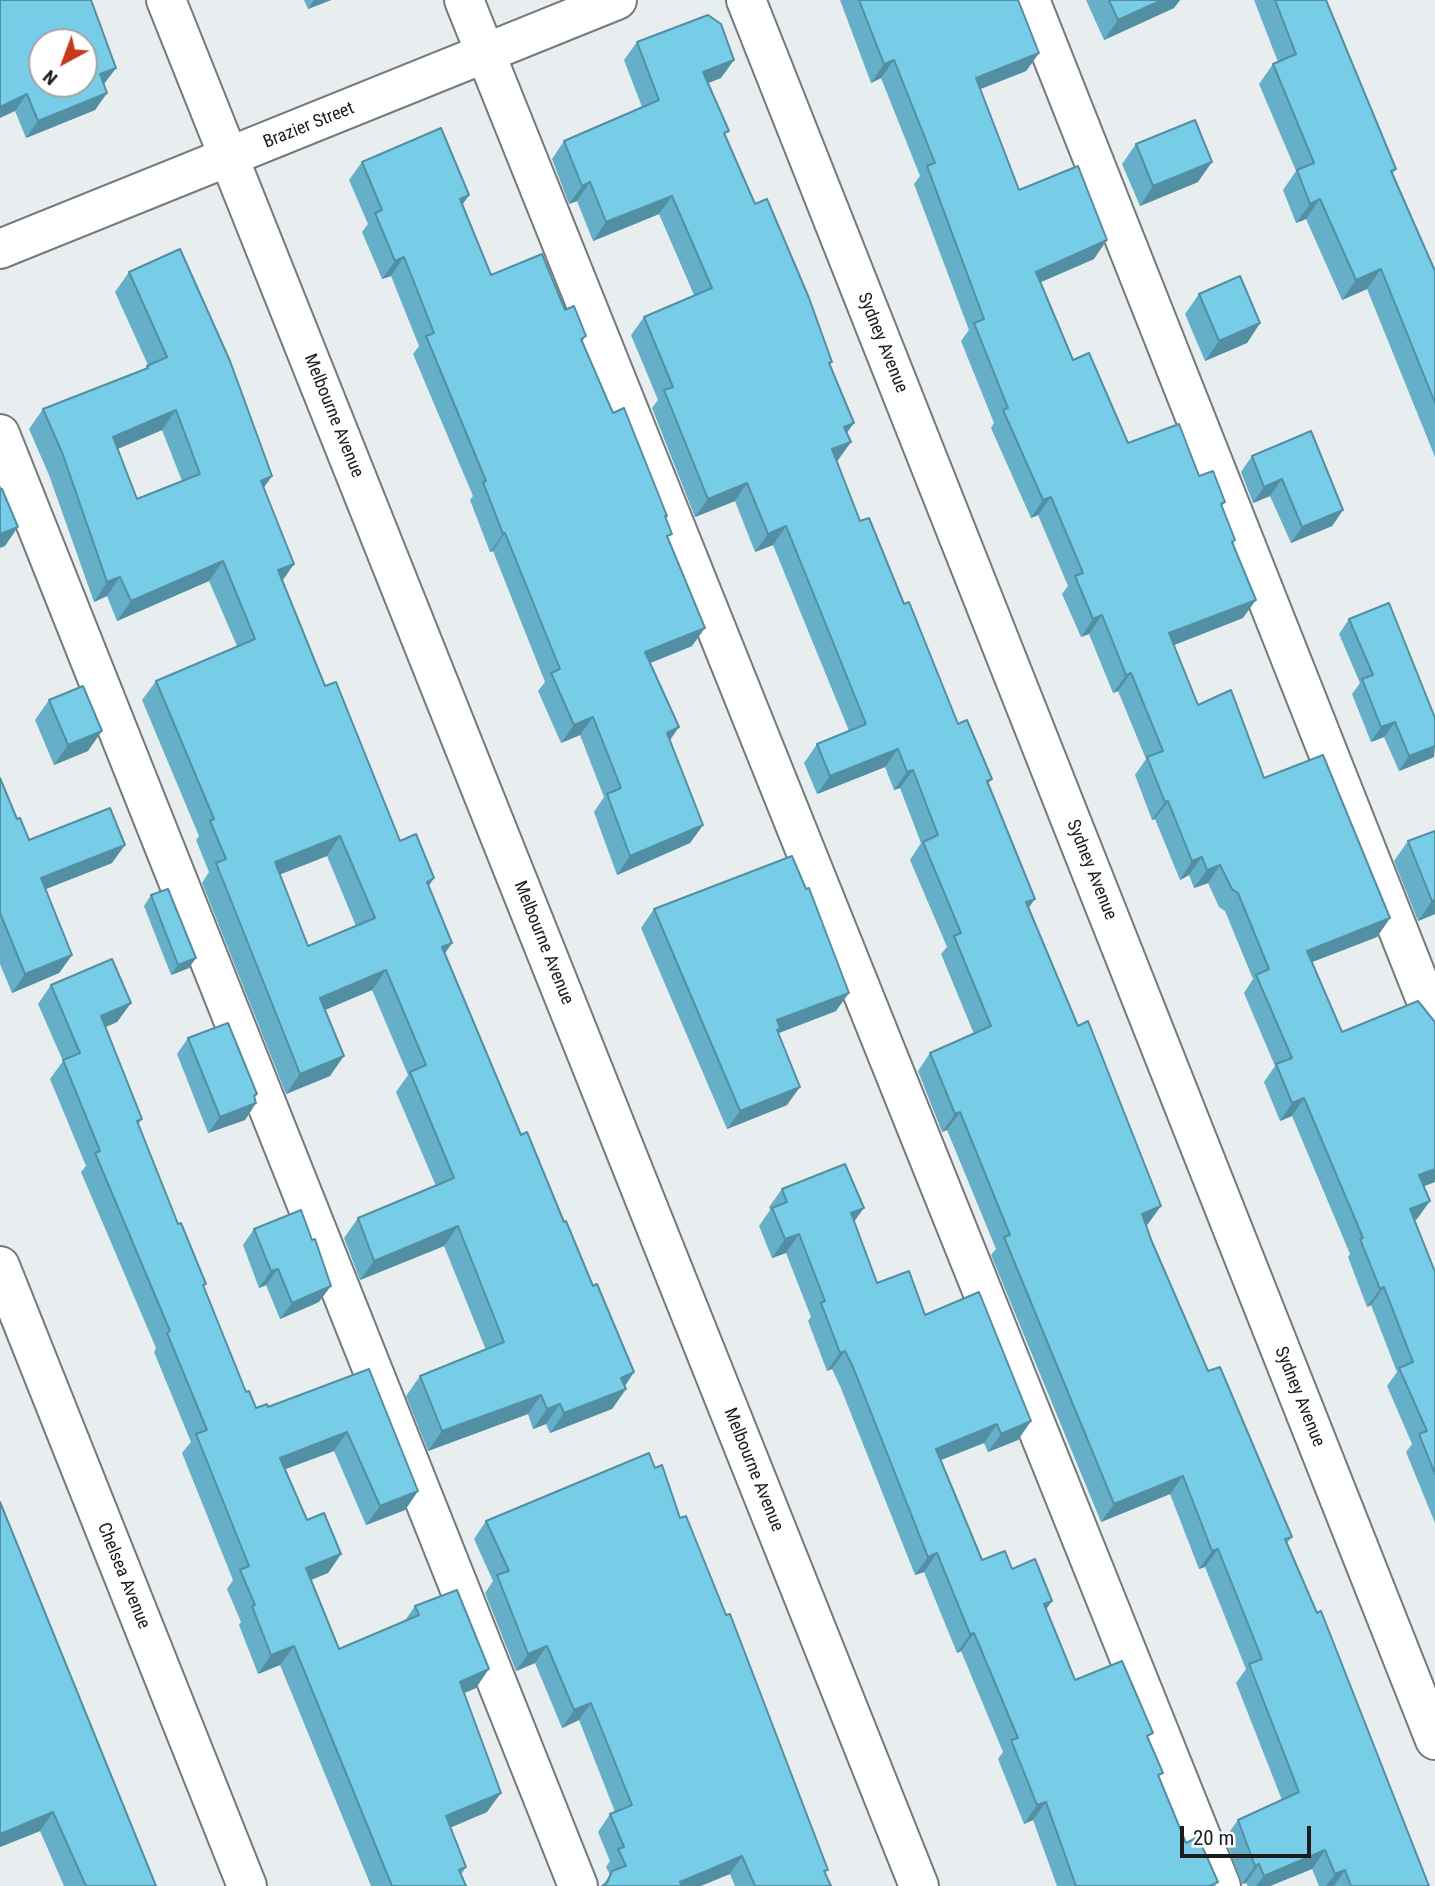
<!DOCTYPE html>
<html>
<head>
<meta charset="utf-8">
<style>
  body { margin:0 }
  #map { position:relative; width:1435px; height:1886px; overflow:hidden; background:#e8eef0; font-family:"Roboto Condensed",sans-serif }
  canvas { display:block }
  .north { position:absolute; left:28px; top:28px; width:70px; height:70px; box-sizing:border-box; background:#fff; border:2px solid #a3a4a5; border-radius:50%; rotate:221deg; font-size:19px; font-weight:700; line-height:28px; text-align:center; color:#1a1c1d }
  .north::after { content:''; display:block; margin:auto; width:24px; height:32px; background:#c53b1a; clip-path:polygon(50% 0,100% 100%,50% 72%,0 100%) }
  .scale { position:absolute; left:1180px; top:1826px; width:131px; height:32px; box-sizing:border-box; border:4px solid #1a1c1d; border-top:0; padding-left:9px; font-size:21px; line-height:24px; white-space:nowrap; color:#1a1c1d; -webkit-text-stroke:5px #fff; paint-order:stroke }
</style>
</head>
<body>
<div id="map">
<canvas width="1435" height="1886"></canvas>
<div class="north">N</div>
<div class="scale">20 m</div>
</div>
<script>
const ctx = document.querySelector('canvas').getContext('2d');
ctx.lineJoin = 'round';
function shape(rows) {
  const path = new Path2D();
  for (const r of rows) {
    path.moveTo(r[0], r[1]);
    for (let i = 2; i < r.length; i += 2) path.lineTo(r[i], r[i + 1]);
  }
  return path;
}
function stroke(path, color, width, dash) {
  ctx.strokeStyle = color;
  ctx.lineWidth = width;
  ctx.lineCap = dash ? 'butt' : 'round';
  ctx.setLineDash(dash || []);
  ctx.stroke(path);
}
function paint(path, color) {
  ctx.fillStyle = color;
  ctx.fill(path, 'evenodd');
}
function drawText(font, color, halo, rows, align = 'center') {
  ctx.font = font + ' "Roboto Condensed",sans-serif';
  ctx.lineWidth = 6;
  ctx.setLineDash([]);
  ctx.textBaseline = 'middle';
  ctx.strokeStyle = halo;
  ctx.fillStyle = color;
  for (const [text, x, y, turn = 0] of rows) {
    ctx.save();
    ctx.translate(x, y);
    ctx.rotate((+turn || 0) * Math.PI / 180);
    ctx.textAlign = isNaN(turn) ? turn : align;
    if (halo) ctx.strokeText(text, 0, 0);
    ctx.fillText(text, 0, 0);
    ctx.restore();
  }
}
const minor = shape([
  [166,0,919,1886],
  [464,0,1221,1886],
  [746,0,1435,1740],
  [1030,0,1435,1023],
  [0,249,617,0],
  [0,434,578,1886],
  [0,1266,247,1886]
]);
stroke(minor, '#74797b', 42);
stroke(minor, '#fff', 38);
paint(shape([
  [0,0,116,68,104,84,107,93,95,110,26,138,15,111],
  [304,0,331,0,308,9],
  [840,0,1018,0,1039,53,1026,71,980,89,1019,190,1094,259,1040,282,1073,360,1128,443,1199,476,1225,502,1222,506,1235,540,1233,544,1243,618,1174,645,1198,705,1390,918,1377,937,1312,962,1342,1032,1424,1187,1417,1219,1414,1220,1435,1272,1435,1523,1406,1452,1412,1444,1387,1386,1397,1372,1371,1305,1367,1307,1348,1257,1350,1254,1292,1116,1280,1121,1264,1082,1275,1066,1244,993,1253,979,1225,911,1219,907,1208,883,1194,888,1189,875,1180,880,1155,819,1152,820,1135,775,1146,759,1118,691,1113,693,1089,634,1081,637,1062,594,1068,586,1038,515,1031,518,991,428,994,423,961,341,969,330,914,184,920,176,881,78,871,83],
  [1086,0,1180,0,1174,8,1104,40],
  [1254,0,1326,0,1396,169,1393,173,1435,271,1435,457,1367,289,1342,300,1306,219,1296,223,1283,190,1296,171,1259,84,1273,64,1278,62],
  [637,42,721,78,708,83,725,136,755,204,830,364,847,433,851,442,837,461,860,521,904,604,958,724,992,779,988,784,1028,908,1148,1224,1146,1226,1152,1242,1208,1371,1292,1537,1287,1543,1429,1886,1319,1886,1312,1869,1270,1886,1248,1886,1246,1883,1242,1884,1225,1838,1238,1820,1282,1800,1236,1683,1246,1669,1205,1567,1199,1569,1170,1494,1101,1522,991,1255,996,1249,947,1130,942,1132,918,1071,930,1053,974,1034,941,954,947,947,910,860,921,843,900,788,894,790,885,767,817,794,804,763,817,744,849,731,773,545,755,552,735,501,695,517,652,408,658,400,631,335,644,317,694,295,659,214,593,241,577,201,569,204,552,159,564,141,642,107,624,60],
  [1136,144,1198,182,1140,206,1122,164],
  [362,162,469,195,462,205,491,275,565,310,586,336,582,342,613,413,667,516,666,518,668,540,692,646,650,663,670,740,703,825,690,843,617,875,594,812,604,797,580,735,561,743,538,691,545,682,493,551,490,552,470,500,473,496,413,354,419,346,391,276,382,279,362,232,368,224,349,180],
  [129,272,264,488,294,564,282,581,325,686,400,841,429,887,452,943,445,953,521,1135,634,1372,625,1386,626,1389,612,1409,550,1433,546,1424,533,1429,528,1414,428,1451,406,1396,420,1376,486,1350,444,1246,360,1280,344,1238,358,1218,436,1186,396,1092,408,1075,372,990,325,1010,330,1076,286,1094,202,883,209,872,196,840,199,836,142,700,156,681,237,646,209,581,117,621,107,596,94,602,49,475,29,429,43,409,145,369,148,365,115,292],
  [162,430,182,481,137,499,117,449],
  [327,856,356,926,308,946,280,874],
  [1199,294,1260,323,1247,343,1205,361,1185,314],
  [1252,456,1343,510,1332,526,1291,543,1270,496,1253,503,1241,472],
  [1349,619,1434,757,1399,771,1384,737,1371,742,1352,694,1360,683,1339,634],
  [49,700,88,751,54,765,35,720],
  [0,778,17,819,29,840,112,863,46,889,72,955,59,973,12,993,0,964],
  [1435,831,1435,914,1418,921,1394,861,1408,841],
  [151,895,189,968,171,975,144,906],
  [654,909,836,1011,779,1033,787,1105,727,1129,641,928],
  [51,985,131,1003,117,1022,105,1027,142,1119,138,1125,246,1392,256,1408,268,1407,369,1369,418,1491,405,1510,366,1525,334,1451,285,1469,307,1520,341,1554,328,1573,311,1580,339,1649,404,1622,415,1606,476,1688,464,1693,487,1812,451,1827,466,1867,461,1875,466,1886,371,1886,280,1665,258,1674,239,1625,241,1622,227,1589,233,1580,182,1453,191,1442,154,1352,156,1348,81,1172,86,1166,50,1079,63,1061,38,1004],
  [188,1038,254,1098,256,1103,245,1120,208,1133,177,1054],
  [782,1189,854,1222,877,1283,925,1315,1031,1421,1018,1440,988,1452,984,1443,941,1460,982,1560,1012,1569,1052,1601,1046,1609,1075,1680,1149,1739,1159,1778,1186,1843,1216,1886,1057,1886,1033,1820,1024,1824,998,1759,1003,1752,961,1651,957,1653,924,1572,915,1575,840,1386,832,1369,827,1371,808,1321,811,1317,786,1253,772,1258,759,1226,770,1210,769,1207],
  [254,1229,319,1302,280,1319,266,1285,259,1288,243,1245],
  [655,1468,680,1518,831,1886,735,1886,730,1874,602,1886,610,1875,606,1867,610,1861,598,1832,610,1814,615,1812,579,1720,562,1728,535,1663,516,1671,485,1593,493,1581,474,1539,486,1521],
  [0,1502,156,1886,64,1886,40,1831,0,1847]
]), '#66afc8');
paint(shape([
  [314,0,331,0,308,9],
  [1162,0,1180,0,1174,8,1104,40,1118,20],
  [1039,53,1026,71,963,96,976,78],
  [734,60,721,78,690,90,703,72],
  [894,60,881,78,871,83,884,64],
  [116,68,103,85,100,74],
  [107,93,95,110,26,138,38,121],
  [27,94,15,111,0,118,0,107],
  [1212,162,1198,182,1140,206,1153,186],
  [590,182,577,201,569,204,582,186],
  [469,195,456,214,460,199],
  [672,196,659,214,593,241,606,222],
  [1320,199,1306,219,1296,223,1310,204],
  [1107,240,1094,259,1023,290,1036,272],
  [404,257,391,276,382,279,395,261],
  [1381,269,1367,289,1342,300,1356,280],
  [1260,323,1247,343,1205,361,1219,341],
  [176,410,162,430,99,457,113,437],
  [854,423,841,441,844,427],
  [851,442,838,460,819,468,832,449],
  [272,476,258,496,261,481],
  [1282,479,1270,496,1253,503,1264,487],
  [747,483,735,501,695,517,708,499],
  [1051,497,1038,515,1031,518,1043,500],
  [1343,510,1332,526,1291,543,1302,527],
  [786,526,773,545,755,552,768,534],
  [18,527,5,546,0,548,0,534],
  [505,533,493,551,490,552,503,534],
  [223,561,209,581,117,621,131,601],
  [294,564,280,584,278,570],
  [120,577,107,596,94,602,107,582],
  [1256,600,1243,618,1156,652,1169,633],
  [1102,615,1089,634,1081,637,1093,619],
  [705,628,692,646,633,670,645,652],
  [1131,673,1118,691,1113,693,1126,675],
  [593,717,580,735,561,743,574,725],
  [1395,722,1384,737,1371,742,1381,727],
  [679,727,666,746,667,733],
  [102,731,88,751,54,765,68,745],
  [1435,746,1434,757,1399,771,1409,756],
  [898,749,885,767,817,794,830,776],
  [913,770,900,788,894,790,907,772],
  [1168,801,1155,819,1152,820,1165,802],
  [703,825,690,843,617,875,630,856],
  [340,836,327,856,261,882,275,862],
  [125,845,112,863,28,896,41,878],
  [1202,857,1189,875,1180,880,1192,861],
  [1220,865,1208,883,1194,888,1207,870],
  [434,878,421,898,427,882],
  [1035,899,1022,917,1026,902],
  [1435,900,1435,914,1418,921,1432,901],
  [1390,918,1377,937,1294,969,1307,951],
  [452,943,438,963,442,947],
  [72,955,59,973,12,993,25,974],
  [196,958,189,968,171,975,178,965],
  [386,970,372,990,306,1018,320,998],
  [849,993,836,1011,776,1034,777,1020],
  [131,1003,117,1022,88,1035,101,1016],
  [344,1056,330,1076,286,1094,300,1074],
  [800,1087,787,1105,727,1129,740,1111],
  [257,1094,249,1106,256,1103,245,1120,208,1133,220,1117],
  [1304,1098,1292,1116,1280,1121,1292,1103],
  [960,1112,947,1130,942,1132,955,1114],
  [1435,1169,1435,1182,1407,1193,1419,1175],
  [1430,1201,1417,1219,1397,1227,1410,1209],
  [1161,1206,1148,1224,1129,1233,1142,1214],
  [864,1208,851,1226,851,1213],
  [458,1226,444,1246,360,1280,374,1261],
  [799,1234,786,1253,772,1258,785,1239],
  [278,1269,266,1285,259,1288,271,1271],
  [331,1286,319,1302,280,1319,292,1303],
  [1384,1287,1371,1305,1367,1307,1380,1289],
  [845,1351,832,1369,827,1371,840,1353],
  [634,1372,622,1390,626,1389,612,1409,550,1433,564,1413,621,1378],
  [541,1395,528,1414,428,1451,442,1431],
  [560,1404,546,1424,533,1429,547,1409],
  [1031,1421,1018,1440,988,1452,1001,1434],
  [997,1424,984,1443,923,1467,936,1449],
  [347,1432,334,1451,267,1476,280,1458],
  [1183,1476,1170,1494,1101,1522,1114,1504],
  [418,1491,405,1510,366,1525,380,1506],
  [1218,1549,1205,1567,1199,1569,1212,1551],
  [937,1553,924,1572,915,1575,928,1557],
  [341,1554,328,1573,293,1587,306,1568],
  [1052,1601,1039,1619,1044,1604],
  [974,1633,961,1651,957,1653,970,1634],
  [294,1646,280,1665,258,1674,271,1655],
  [547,1646,535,1663,516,1671,528,1654],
  [489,1669,476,1688,446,1701,460,1682],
  [591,1703,579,1720,562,1728,574,1710],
  [501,1793,487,1812,433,1835,446,1816],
  [1046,1802,1033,1820,1024,1824,1037,1805],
  [53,1812,40,1831,0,1847,0,1834],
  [1325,1850,1312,1869,1270,1886,1256,1886,1264,1876],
  [742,1856,730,1874,701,1886,677,1886,680,1882],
  [1259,1864,1246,1883,1242,1884,1255,1866],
  [1345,1870,1334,1886,1326,1886,1335,1874]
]), '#538fa2');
const building = shape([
  [0,0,91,0,116,68,100,74,107,93,38,121,27,94,0,107,0,0],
  [42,42,84,42,84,84,42,84,42,42],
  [859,0,1018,0,1039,53,976,78,1019,190,1078,166,1107,240,1036,272,1073,360,1089,353,1128,443,1179,424,1199,476,1213,471,1225,502,1221,504,1235,540,1232,542,1256,600,1169,633,1198,705,1231,690,1264,778,1323,755,1390,918,1307,951,1342,1032,1418,1001,1435,1022,1435,1169,1419,1175,1430,1201,1410,1209,1435,1272,1435,1474,1419,1434,1427,1431,1399,1368,1413,1362,1384,1287,1380,1289,1360,1239,1363,1238,1304,1098,1292,1103,1276,1064,1292,1058,1256,975,1269,969,1238,893,1232,889,1220,865,1207,870,1202,857,1192,861,1168,801,1165,802,1147,757,1163,751,1131,673,1126,675,1102,615,1093,619,1075,576,1083,573,1051,497,1043,500,1003,410,1008,408,974,323,984,319,927,166,935,163,894,60,884,64,859,0],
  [1109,0,1162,0,1118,20,1109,0],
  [1275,0,1326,0,1396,169,1391,171,1435,271,1435,403,1381,269,1356,280,1320,199,1310,204,1297,170,1314,163,1273,64,1296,54,1275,0],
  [708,15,721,24,734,60,703,72,729,131,724,133,755,204,767,199,809,298,832,362,829,363,854,423,844,427,851,442,832,449,860,521,869,518,904,604,909,602,958,724,967,720,992,779,987,781,1035,899,1026,902,1078,1026,1088,1021,1161,1206,1142,1214,1152,1242,1208,1371,1220,1367,1292,1537,1285,1539,1317,1613,1321,1611,1429,1886,1351,1886,1345,1870,1335,1874,1325,1850,1264,1876,1259,1864,1255,1866,1238,1820,1299,1792,1249,1664,1262,1659,1218,1549,1212,1551,1183,1476,1114,1504,1004,1237,1010,1235,960,1112,955,1114,930,1053,991,1026,954,936,961,933,923,842,938,835,913,770,907,772,898,749,830,776,817,744,866,724,786,526,768,534,747,483,708,499,664,390,673,387,644,317,712,288,672,196,606,222,590,182,582,186,564,141,659,100,637,42,708,15],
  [1195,120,1212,162,1153,186,1136,144,1195,120],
  [441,128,469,195,460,199,491,275,542,254,565,310,574,306,586,336,581,339,613,413,624,408,667,516,665,516,672,534,667,536,705,628,645,652,679,727,667,733,703,825,630,856,607,794,621,788,593,717,574,725,551,673,560,669,505,533,503,534,483,482,486,481,426,336,434,333,404,257,395,261,375,213,382,210,362,162,441,128],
  [180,249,230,361,272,476,261,481,294,564,278,570,325,686,336,682,400,841,416,834,434,878,427,882,452,943,442,947,521,1135,527,1132,564,1222,566,1221,593,1286,597,1284,634,1372,621,1378,626,1389,564,1413,560,1404,547,1409,541,1395,442,1431,420,1376,504,1342,458,1226,374,1261,358,1218,454,1178,410,1072,426,1065,386,970,320,998,344,1056,300,1074,216,863,226,859,210,821,214,819,156,681,255,639,223,561,131,601,120,577,107,582,63,455,43,409,148,368,147,366,167,357,129,272,180,249],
  [176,410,200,474,137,499,113,437,176,410],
  [340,836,375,918,308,946,275,862,340,836],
  [1240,276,1260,323,1219,341,1199,294,1240,276],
  [1311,431,1343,510,1302,527,1282,479,1264,487,1252,456,1311,431],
  [2,489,18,527,0,534,0,490,2,489],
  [1389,603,1435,718,1435,746,1409,756,1395,722,1381,727,1362,679,1373,675,1349,619,1389,603],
  [83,686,102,731,68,745,49,700,83,686],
  [0,778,17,819,20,818,29,840,110,808,125,845,41,878,72,955,25,974,0,913,0,778],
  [1435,831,1435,900,1432,901,1408,841,1435,831],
  [792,856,806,889,809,888,849,993,777,1020,780,1028,777,1030,800,1087,740,1111,654,909,792,856],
  [168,889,196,958,178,965,151,895,168,889],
  [112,959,131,1003,101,1016,142,1119,137,1121,178,1224,181,1223,206,1284,203,1285,246,1392,249,1391,256,1408,267,1404,268,1407,369,1369,418,1491,380,1506,347,1432,280,1458,307,1520,324,1513,341,1554,306,1568,339,1649,419,1615,415,1606,457,1590,489,1669,460,1682,501,1793,446,1816,466,1867,459,1870,466,1886,392,1886,294,1646,271,1655,252,1606,255,1605,240,1570,249,1566,196,1434,207,1430,167,1333,170,1331,95,1153,100,1151,63,1060,80,1053,51,985,112,959],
  [228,1023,257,1094,254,1096,256,1103,220,1117,188,1038,228,1023],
  [845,1164,864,1208,851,1213,877,1283,909,1271,925,1315,979,1292,1031,1421,1001,1434,997,1424,936,1449,982,1560,1005,1551,1012,1569,1035,1559,1052,1601,1044,1604,1075,1680,1122,1661,1153,1733,1147,1736,1163,1773,1158,1775,1186,1843,1198,1837,1218,1882,1210,1886,1076,1886,1046,1802,1037,1805,1011,1740,1018,1738,974,1633,970,1634,937,1553,928,1557,853,1367,845,1351,840,1353,821,1303,825,1301,799,1234,785,1239,772,1208,787,1202,782,1189,845,1164],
  [301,1210,312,1240,315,1239,331,1286,292,1303,278,1269,271,1271,254,1229,301,1210],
  [649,1453,655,1468,662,1465,680,1518,686,1516,726,1615,730,1614,828,1870,824,1871,831,1886,755,1886,742,1856,680,1882,682,1886,602,1886,607,1883,612,1871,626,1866,618,1849,624,1847,610,1814,632,1805,591,1703,574,1710,547,1646,528,1654,497,1575,509,1571,486,1521,649,1453],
  [0,1502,156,1886,86,1886,53,1812,0,1834,0,1502]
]);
paint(building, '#77cce8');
stroke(building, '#538fa2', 2);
drawText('18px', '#1a1c1d', '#fff', [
  ["Brazier Street",309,126,-22],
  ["Sydney Avenue",882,343,68],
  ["Melbourne Avenue",333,416,68],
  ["Sydney Avenue",1091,870,68],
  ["Melbourne Avenue",543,943,68],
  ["Sydney Avenue",1299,1397,68],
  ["Melbourne Avenue",753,1470,68],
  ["Chelsea Avenue",123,1576,68]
]);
</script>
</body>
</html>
